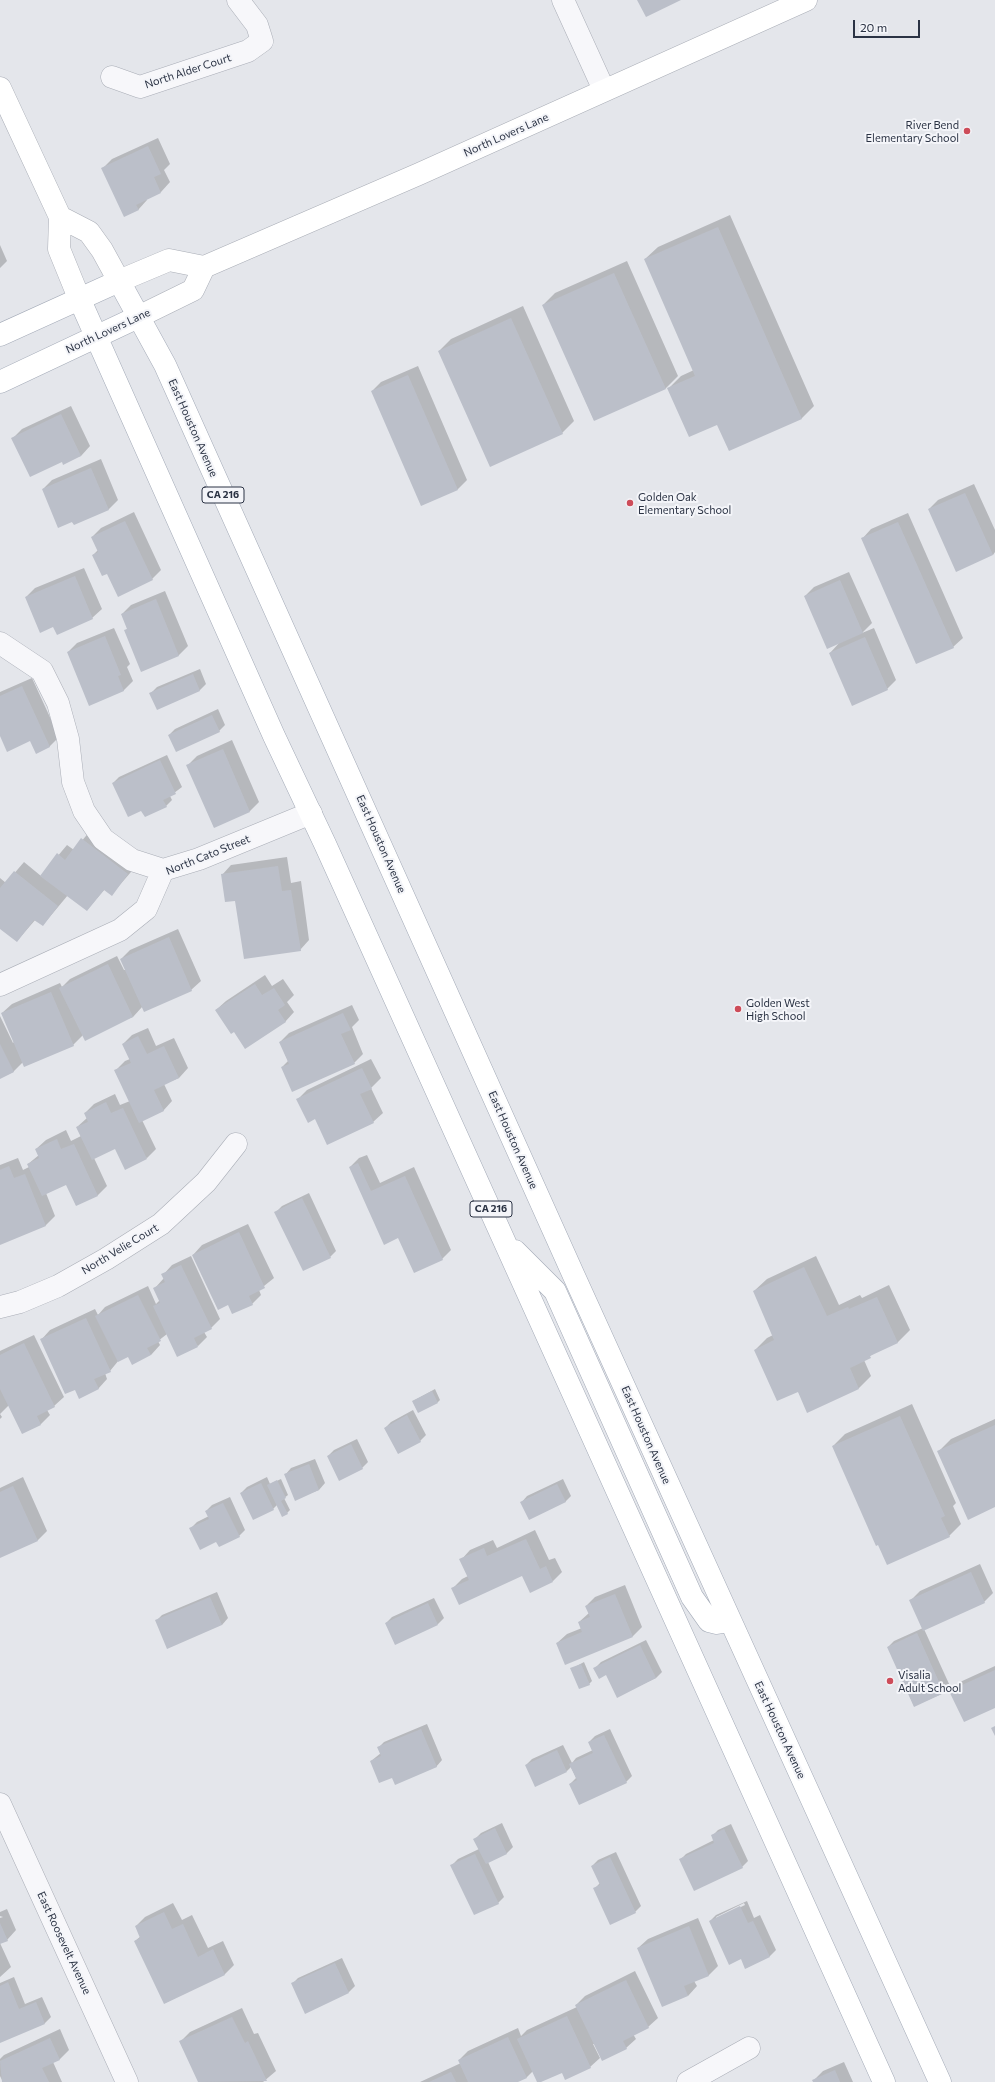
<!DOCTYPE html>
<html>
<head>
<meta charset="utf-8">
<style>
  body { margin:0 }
  #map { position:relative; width:995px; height:2082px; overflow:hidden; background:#e4e6eb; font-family:Commissioner,sans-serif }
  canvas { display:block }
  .scale { position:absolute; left:853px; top:20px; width:67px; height:18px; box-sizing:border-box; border:2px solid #2b3344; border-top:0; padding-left:5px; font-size:12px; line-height:14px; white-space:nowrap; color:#2b3344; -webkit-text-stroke:3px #f4f5f9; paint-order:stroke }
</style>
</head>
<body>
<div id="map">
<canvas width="995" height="2082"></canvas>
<div class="scale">20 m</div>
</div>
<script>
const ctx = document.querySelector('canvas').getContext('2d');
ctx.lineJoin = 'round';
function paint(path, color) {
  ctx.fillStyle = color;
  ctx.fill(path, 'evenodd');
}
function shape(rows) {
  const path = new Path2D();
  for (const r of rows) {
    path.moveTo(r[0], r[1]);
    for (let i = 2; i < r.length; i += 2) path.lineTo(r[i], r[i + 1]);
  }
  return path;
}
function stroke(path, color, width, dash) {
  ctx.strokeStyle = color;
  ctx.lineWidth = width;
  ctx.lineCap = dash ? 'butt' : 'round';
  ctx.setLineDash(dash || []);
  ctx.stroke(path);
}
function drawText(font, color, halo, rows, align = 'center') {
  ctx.font = font + ' Commissioner,sans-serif';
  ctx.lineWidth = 4;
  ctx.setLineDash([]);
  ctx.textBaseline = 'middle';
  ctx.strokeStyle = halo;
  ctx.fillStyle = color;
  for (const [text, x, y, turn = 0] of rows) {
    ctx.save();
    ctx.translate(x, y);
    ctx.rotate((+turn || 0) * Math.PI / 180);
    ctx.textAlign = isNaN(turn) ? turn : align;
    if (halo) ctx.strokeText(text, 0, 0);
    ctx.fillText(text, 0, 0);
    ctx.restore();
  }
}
paint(shape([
  [158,138,170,164,164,170,170,182,161,192,146,198,147,200,138,210,102,169,112,159],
  [730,215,814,406,802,418,729,450,718,423,669,388,681,376,694,370,645,259,658,247],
  [0,245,7,261,0,268],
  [627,261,678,376,666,388,594,420,543,305,555,293],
  [523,306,574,421,562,433,439,351,451,339],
  [418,366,467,480,458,489,422,505,372,391,381,382],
  [71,406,90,446,81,456,62,461,13,438,22,429],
  [101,459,118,500,109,509,74,524,43,489,52,480],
  [974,484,995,530,995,552,993,555,929,509,938,500],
  [134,512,161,570,152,579,108,572,93,555,98,550,92,537,101,528],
  [908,513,963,638,953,647,862,539,871,529],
  [84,568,102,609,92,618,54,626,26,597,35,588],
  [849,572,872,623,862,633,874,628,896,680,887,689,830,653,840,642,805,596,814,587],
  [165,591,188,646,179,655,142,671,125,631,128,628,122,614,131,605],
  [114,628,130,664,127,667,133,681,123,691,68,652,77,643],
  [200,669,206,684,200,690,157,708,151,693,157,687],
  [32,678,59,737,49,747,31,740,0,733,0,692],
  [218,709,225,725,219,731,169,735,175,729],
  [232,740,259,802,250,811,214,827,188,765,197,756],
  [167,755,182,787,170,796,172,800,166,806,142,810,113,783,119,777],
  [91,830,137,865,112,894,105,889,87,910,68,895,43,925,36,919,17,941,0,928,0,878,6,883,24,862,41,876,67,845,74,850],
  [287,857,291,883,301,881,309,940,300,950,236,899,222,875,231,865],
  [178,929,201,981,191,990,142,1007,133,1017,83,1035,73,1045,23,1062,13,1072,0,1078,0,1016,13,1043,14,1042,2,1013,12,1004,60,983,62,987,70,979,117,956,124,970,126,970,121,959,130,950],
  [265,975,272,986,283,979,294,995,287,1002,294,1012,285,1022,234,1030,216,1010,226,1001],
  [352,1005,359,1020,352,1027,363,1054,354,1063,282,1067,288,1061,280,1042,289,1033],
  [148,1028,156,1046,174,1038,188,1068,179,1078,164,1084,172,1101,163,1111,142,1120,156,1149,147,1158,115,1148,94,1158,107,1186,98,1195,76,1205,67,1184,46,1193,55,1216,46,1225,0,1244,0,1165,18,1158,23,1170,29,1167,28,1164,39,1155,36,1149,46,1140,66,1130,71,1141,81,1136,77,1127,87,1118,85,1113,94,1104,115,1094,120,1105,130,1101,115,1071,125,1061,130,1059,123,1044,132,1035],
  [371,1059,381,1078,371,1088,383,1113,373,1122,315,1118,298,1099,307,1090],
  [367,1155,380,1183,414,1167,451,1250,442,1259,398,1237,350,1167,359,1158],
  [309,1193,336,1251,330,1257,276,1212,282,1206],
  [248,1224,274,1278,259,1290,261,1295,252,1304,193,1255,202,1245],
  [191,1256,220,1319,211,1328,204,1332,207,1337,198,1346,167,1334,158,1341,160,1345,151,1355,128,1356,119,1360,110,1371,105,1373,107,1379,98,1389,75,1388,41,1340,50,1330,95,1309,98,1315,105,1307,148,1286,156,1304,160,1300,155,1288,164,1278,163,1275,172,1265],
  [816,1256,839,1305,860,1295,862,1298,889,1285,910,1330,898,1342,876,1352,864,1360,871,1376,859,1388,808,1411,798,1391,755,1350,767,1338,773,1335,754,1291,767,1279],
  [34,1335,64,1397,54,1406,47,1410,50,1415,41,1424,22,1433,9,1405,0,1414,2,1417,0,1419,0,1351],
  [435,1389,440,1400,438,1402,413,1401],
  [912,1404,956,1503,953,1506,961,1524,949,1536,833,1446,845,1434],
  [413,1410,426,1435,420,1441,385,1428,391,1422],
  [995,1419,995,1506,939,1451,951,1439],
  [357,1439,368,1462,362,1468,328,1456,334,1450],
  [315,1459,325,1483,319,1490,295,1499,285,1475,291,1468],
  [23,1477,47,1531,38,1540,0,1557,0,1488],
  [267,1477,270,1484,281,1479,288,1495,284,1498,290,1510,287,1513,277,1505,273,1509,241,1493,247,1487],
  [563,1479,571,1496,565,1502,521,1503,527,1496],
  [230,1497,245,1530,239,1536,217,1541,191,1528,197,1522,209,1516,206,1511,212,1505],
  [535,1530,549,1560,555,1558,562,1572,553,1581,522,1574,453,1588,462,1579,468,1576,461,1560,470,1550,493,1540,497,1548],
  [980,1564,993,1593,984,1602,924,1629,950,1686,944,1693,914,1706,888,1647,894,1641,923,1628,911,1600,920,1591],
  [625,1585,642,1627,633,1636,557,1643,567,1634,582,1628,579,1622,589,1613,586,1606,595,1597],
  [217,1592,228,1618,222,1625,156,1621,162,1615],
  [434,1598,444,1618,438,1624,386,1623,392,1617],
  [646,1640,662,1672,656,1678,618,1696,607,1673,595,1668,601,1662],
  [584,1662,592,1681,589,1684,571,1669],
  [995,1666,995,1707,951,1691,960,1682],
  [427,1724,442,1760,436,1767,392,1776,371,1761,381,1753,378,1748,384,1742],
  [610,1729,632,1776,626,1782,570,1784,576,1778,571,1767,567,1771,526,1765,532,1759,563,1745,572,1763,576,1758,593,1750,589,1742,595,1736],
  [502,1823,513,1847,507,1853,488,1862,504,1897,498,1903,452,1865,458,1859,479,1849,475,1839,481,1833],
  [731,1824,748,1861,742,1867,680,1860,686,1854,714,1840,712,1836,718,1830],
  [616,1852,641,1906,635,1912,594,1889,600,1883,592,1866,598,1860],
  [747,1901,754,1918,760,1915,776,1950,770,1956,746,1968,742,1958,710,1921,716,1915],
  [744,1903,745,1905,716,1919,716,1917],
  [173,1903,182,1920,192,1915,208,1948,223,1941,234,1965,225,1974,165,2003,135,1941,141,1936,136,1926,145,1917],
  [7,1909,16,1930,7,1940,0,1943,11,1967,0,1977,0,1918,3,1917,0,1916,0,1912],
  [698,1918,718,1966,709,1975,694,1981,697,1986,688,1996,638,1948,648,1939],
  [342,1958,355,1986,349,1992,292,1984,298,1978],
  [635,1971,658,2018,648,2027,633,2034,636,2039,626,2048,593,2044,600,2058,590,2067,562,2071,539,2082,533,2071,527,2077,516,2082,420,2082,461,2063,459,2060,468,2051,518,2028,521,2036,527,2030,577,2007,576,2005,585,1996],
  [14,1977,25,2004,42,1997,51,2017,45,2023,0,2042,0,1983],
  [242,2008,254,2034,258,2033,276,2071,263,2082,199,2082,180,2042,190,2032],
  [60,2029,69,2050,60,2059,53,2062,62,2082,3,2082,0,2076,0,2059,4,2055],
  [844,2062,853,2082,814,2082,814,2080,823,2071]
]), '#0003');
paint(shape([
  [637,0,681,0,646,17],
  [148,146,161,174,154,177,161,193,136,205,139,210,124,217,101,168],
  [718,227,802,419,729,451,717,425,689,437,667,388,695,376,644,259],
  [614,273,666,389,594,421,542,305],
  [511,318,563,434,490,467,438,351],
  [408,375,458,490,421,506,371,391],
  [61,414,81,456,63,465,62,462,30,477,11,438],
  [91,468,109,510,74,525,72,522,58,528,42,489],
  [965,493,993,555,956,572,928,509],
  [125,521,153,580,118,597,107,574,102,576,92,555,98,552,91,537],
  [898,522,954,648,916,664,861,538],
  [75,576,93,619,57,635,53,627,40,633,25,597],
  [840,580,863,633,827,649,804,596],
  [156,599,179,656,141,672,124,630,127,629,121,614],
  [105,636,121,675,118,676,124,691,89,706,67,652],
  [865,637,888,690,852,706,829,653],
  [193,674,200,691,157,710,149,693],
  [22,686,50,747,36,754,30,741,7,752,0,736,0,696],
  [212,715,220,732,176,752,168,735],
  [223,749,250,812,214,828,186,765],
  [160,760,176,794,163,800,167,807,145,817,141,811,128,817,112,783],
  [81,838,128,874,112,896,104,890,87,911,40,876,57,853,65,860],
  [278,866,282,891,291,890,301,951,244,959,235,901,225,902,221,874],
  [14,871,58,906,43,926,34,920,17,942,0,929,0,888],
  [169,937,192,991,144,1012,120,959],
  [108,964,133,1017,85,1041,59,988],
  [255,984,262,995,274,988,285,1005,278,1010,286,1022,245,1049,234,1032,231,1034,215,1010],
  [51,992,74,1046,24,1067,1,1013],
  [343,1013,351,1030,341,1034,355,1064,292,1092,281,1067,289,1064,279,1042],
  [138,1036,147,1054,164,1046,179,1078,154,1090,164,1111,139,1123,114,1070,131,1063,122,1044],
  [0,1044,14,1072,0,1079],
  [362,1068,372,1089,360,1094,374,1123,327,1145,315,1119,308,1123,296,1099],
  [106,1102,111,1113,123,1108,147,1159,125,1170,115,1149,92,1160,76,1127,88,1122,84,1113],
  [57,1139,61,1149,74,1144,98,1196,76,1206,66,1185,42,1196,27,1164,39,1158,35,1149],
  [358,1163,371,1191,405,1176,443,1260,414,1273,398,1238,384,1245,349,1167],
  [9,1166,14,1178,25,1174,46,1226,0,1245,0,1170],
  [302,1198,331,1258,303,1271,274,1212],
  [239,1232,265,1288,249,1296,253,1305,232,1314,228,1305,218,1310,192,1255],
  [181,1265,212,1329,194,1338,198,1347,177,1357,153,1306,160,1303,153,1288,165,1282,161,1274],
  [804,1267,827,1316,848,1307,849,1309,877,1297,898,1343,870,1356,871,1358,850,1368,859,1389,807,1413,798,1392,777,1401,754,1350,774,1340,753,1291],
  [138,1295,161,1341,147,1348,151,1355,132,1365,128,1357,118,1362,95,1316],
  [86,1318,111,1372,94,1379,99,1389,79,1399,75,1390,65,1394,40,1339],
  [24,1343,55,1407,37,1416,41,1425,22,1434,0,1389,0,1355],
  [432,1391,438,1403,418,1413,412,1401],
  [407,1415,421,1442,398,1454,384,1428],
  [900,1416,945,1516,941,1518,950,1537,887,1565,878,1545,876,1546,832,1446],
  [995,1425,995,1507,968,1520,937,1451],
  [351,1444,363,1469,339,1481,327,1456],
  [309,1464,319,1490,295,1501,284,1474],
  [277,1480,286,1498,281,1501,288,1514,282,1517,267,1485],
  [261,1483,274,1510,253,1520,240,1493],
  [557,1484,566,1502,529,1520,520,1502],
  [13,1486,38,1541,0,1558,0,1492],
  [223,1503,240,1537,219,1547,216,1542,200,1550,189,1528,209,1519,205,1511],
  [526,1539,540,1569,546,1566,553,1582,530,1593,522,1576,459,1605,451,1588,469,1580,459,1559,484,1548,487,1556],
  [971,1572,985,1603,923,1631,909,1600],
  [615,1594,633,1637,565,1665,556,1643,582,1632,578,1622,590,1617,585,1606],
  [210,1597,222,1625,167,1649,155,1620],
  [428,1603,438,1625,395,1645,385,1623],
  [917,1633,944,1693,914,1707,887,1647],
  [640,1645,656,1678,617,1698,606,1675,599,1679,593,1668],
  [581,1664,590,1685,579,1689,570,1668],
  [995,1670,995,1708,964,1722,949,1691],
  [995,1726,995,1736,991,1728],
  [421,1729,437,1767,395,1785,392,1778,379,1783,370,1761,381,1756,377,1747],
  [604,1735,627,1783,579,1805,569,1784,577,1780,569,1764,593,1753,588,1742],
  [557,1750,567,1772,535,1787,525,1765],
  [495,1828,507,1854,486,1864,473,1839],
  [724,1829,743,1868,694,1891,679,1859,714,1843,711,1835],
  [475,1854,499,1904,474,1915,450,1865],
  [610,1857,636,1913,610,1925,593,1888,600,1885,591,1866],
  [740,1906,748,1923,753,1921,770,1957,745,1969,741,1959,729,1965,709,1921],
  [164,1912,172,1929,183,1924,198,1957,213,1949,225,1975,164,2004,134,1941,140,1938,135,1926],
  [0,1923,8,1941,0,1944],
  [689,1926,709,1976,684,1986,688,1996,662,2007,637,1948],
  [335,1963,349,1993,305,2014,291,1983],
  [626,1980,649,2028,623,2041,627,2049,602,2061,575,2005],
  [8,1982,19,2009,36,2002,45,2024,0,2043,0,1986],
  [567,2016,591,2068,565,2080,562,2073,541,2082,537,2082,517,2039],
  [232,2017,245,2043,248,2041,267,2081,198,2082,179,2041],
  [508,2037,527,2078,518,2082,468,2082,458,2060],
  [50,2038,60,2060,42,2068,49,2082,2,2082,0,2061],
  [835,2070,840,2082,813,2082,812,2080],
  [451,2072,456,2082,429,2082]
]), '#bbbfc9');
const street = shape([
  [563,0,604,90],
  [112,77,140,87,248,51,262,41,257,25,238,0],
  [0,643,42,671,58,703,68,739,73,782,84,811,103,839,132,860,163,870],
  [0,985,120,930,146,909,163,870,199,859,311,813],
  [0,1307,20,1302,58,1286,106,1259,161,1224,206,1182,236,1144],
  [0,1804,127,2082],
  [688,2082,749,2048]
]);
const secondary = shape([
  [0,88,60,217,59,249,79,298],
  [60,217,89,232,102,250,119,281,169,260,204,267,419,174,806,0],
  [138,317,193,290,204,267]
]);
const primary = shape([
  [79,298,274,736,325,844,884,2082],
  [0,335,119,281,165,365,574,1276,940,2082],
  [0,382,138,317],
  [515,1251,555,1291,692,1597,709,1621,717,1623,730,1621]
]);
stroke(street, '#a9adb6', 23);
stroke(secondary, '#a9adb6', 23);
stroke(primary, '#a3aab7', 23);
stroke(street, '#f7f7fa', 22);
stroke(secondary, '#fff', 22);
stroke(primary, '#fff', 22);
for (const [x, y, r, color] of [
  [967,131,4,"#cd4c59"],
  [630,503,4,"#cd4c59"],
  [738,1009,4,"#cd4c59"],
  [890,1681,4,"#cd4c59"]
]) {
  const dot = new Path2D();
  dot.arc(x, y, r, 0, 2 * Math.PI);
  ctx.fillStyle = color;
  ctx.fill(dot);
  stroke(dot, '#f4f5f9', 1.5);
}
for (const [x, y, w] of [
  [223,495,42],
  [491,1209,42]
]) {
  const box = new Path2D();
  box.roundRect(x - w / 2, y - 8, w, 16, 3);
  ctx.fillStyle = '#f4f5f9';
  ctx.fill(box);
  stroke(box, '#2b3344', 1);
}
drawText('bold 10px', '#2b3344', null, [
  ["CA 216",223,495],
  ["CA 216",491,1209]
]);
drawText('11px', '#2b3344', '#f4f5f9', [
  ["North Alder Court",188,71,-18],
  ["North Lovers Lane",506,135,-24],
  ["North Lovers Lane",108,331,-25],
  ["East Houston Avenue",193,428,66],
  ["East Houston Avenue",381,844,66],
  ["North Cato Street",208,855,-22],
  ["East Houston Avenue",513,1140,66],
  ["North Velie Court",120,1249,-31],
  ["East Houston Avenue",646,1435,66],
  ["East Houston Avenue",780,1730,65],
  ["East Roosevelt Avenue",64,1943,65]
]);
drawText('11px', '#2b3344', '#f4f5f9', [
  ["River Bend",959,125,"right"],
  ["Elementary School",959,138,"right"],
  ["Golden Oak",638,497],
  ["Elementary School",638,510],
  ["Golden West",746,1003],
  ["High School",746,1016],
  ["Visalia",898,1675],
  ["Adult School",898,1688]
], 'left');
</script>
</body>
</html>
